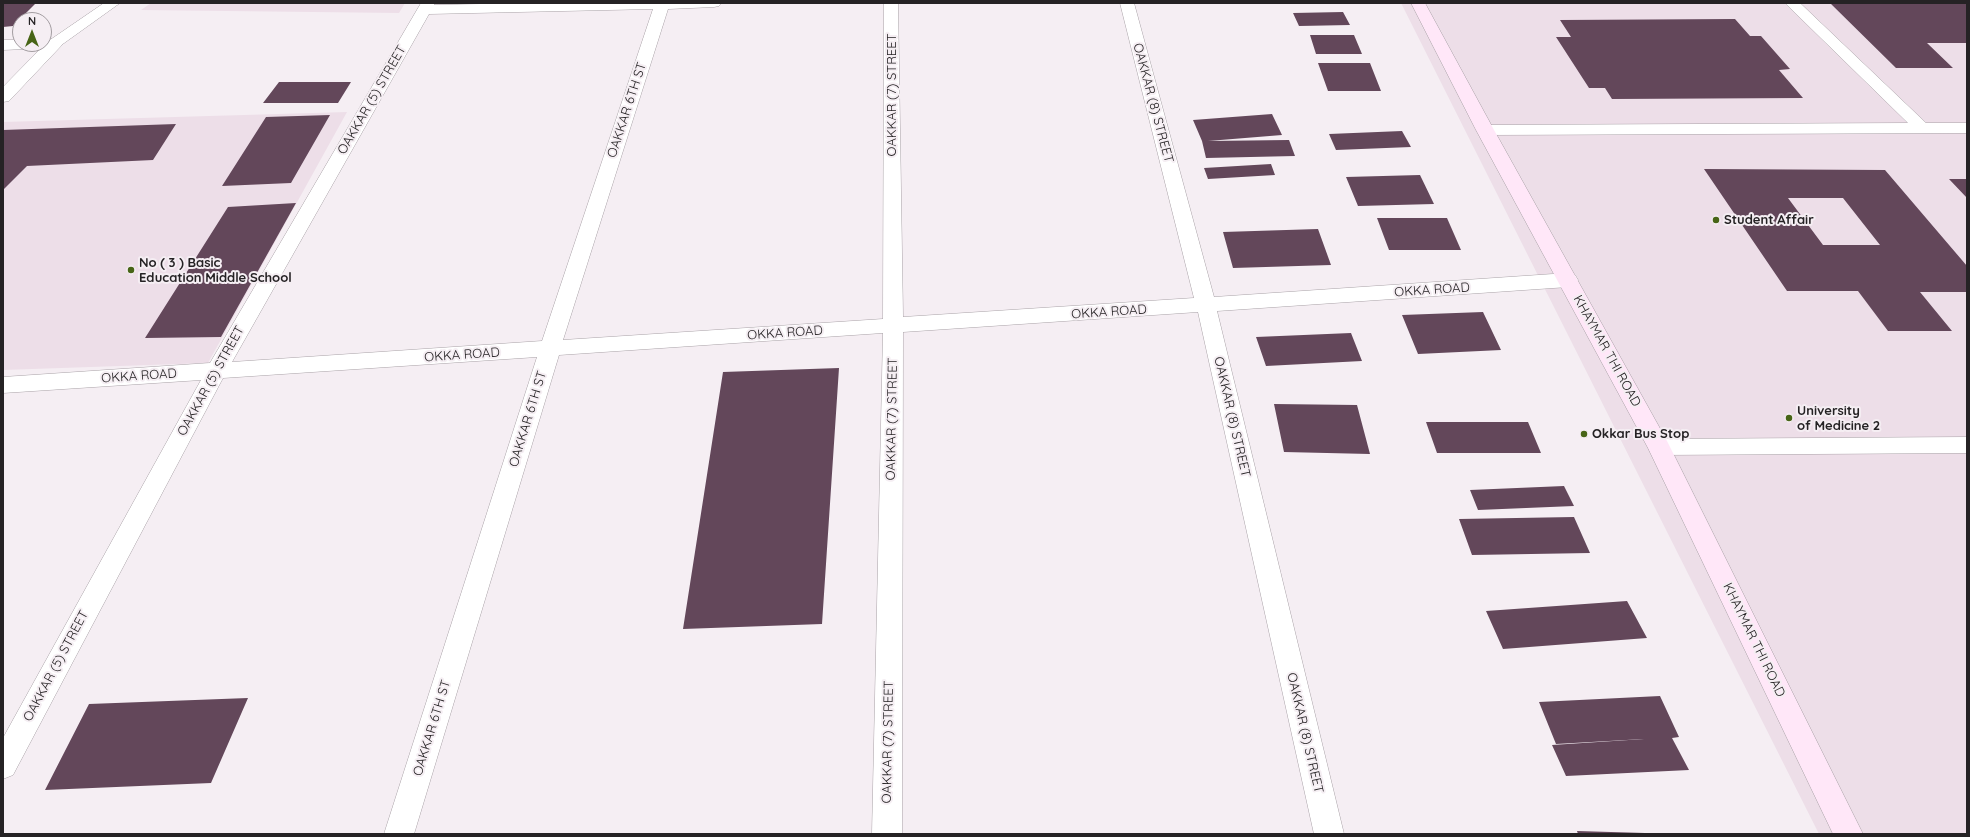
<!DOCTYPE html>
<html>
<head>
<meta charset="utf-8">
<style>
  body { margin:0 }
  #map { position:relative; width:1970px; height:837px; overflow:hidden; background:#f5eef3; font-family:Quicksand,sans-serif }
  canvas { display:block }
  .frame { position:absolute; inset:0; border:4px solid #252224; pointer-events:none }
  .north { position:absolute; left:12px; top:12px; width:40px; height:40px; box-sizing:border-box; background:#f5eef3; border:1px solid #a29ca0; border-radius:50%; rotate:0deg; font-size:11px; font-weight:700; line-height:16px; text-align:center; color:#252224 }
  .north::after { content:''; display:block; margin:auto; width:14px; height:18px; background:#476416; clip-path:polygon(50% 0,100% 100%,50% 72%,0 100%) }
</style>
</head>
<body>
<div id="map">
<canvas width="1970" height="837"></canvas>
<div class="frame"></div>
<div class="north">N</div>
</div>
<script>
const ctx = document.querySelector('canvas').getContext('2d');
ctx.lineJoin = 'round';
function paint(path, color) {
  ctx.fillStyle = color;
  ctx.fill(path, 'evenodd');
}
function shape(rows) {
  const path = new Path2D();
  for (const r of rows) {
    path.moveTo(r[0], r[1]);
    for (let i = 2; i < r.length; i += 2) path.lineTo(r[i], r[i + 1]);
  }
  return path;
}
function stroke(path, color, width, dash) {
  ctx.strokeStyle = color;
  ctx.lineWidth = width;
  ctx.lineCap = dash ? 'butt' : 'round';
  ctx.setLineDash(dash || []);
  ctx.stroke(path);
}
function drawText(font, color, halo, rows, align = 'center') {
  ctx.font = font + ' Quicksand,sans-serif';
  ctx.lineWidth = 4;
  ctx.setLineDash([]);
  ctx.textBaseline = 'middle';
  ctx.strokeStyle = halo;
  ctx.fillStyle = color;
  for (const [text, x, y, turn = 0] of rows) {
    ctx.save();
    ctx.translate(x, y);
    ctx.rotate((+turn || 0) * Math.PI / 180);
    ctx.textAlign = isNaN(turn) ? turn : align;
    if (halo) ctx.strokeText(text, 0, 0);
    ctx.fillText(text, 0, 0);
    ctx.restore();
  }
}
paint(shape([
  [151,3,405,3,399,13,141,10],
  [1401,3,1967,3,1967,834,1819,834],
  [347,112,208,363,3,370,3,122]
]), '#eddee8');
paint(shape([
  [3,3,36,3,13,26,3,27],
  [1830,3,1967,4,1967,43,1927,43,1953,68,1896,68],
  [1343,12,1350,25,1299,26,1293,13],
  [1735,19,1750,36,1761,36,1790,69,1779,70,1803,98,1612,99,1605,88,1589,88,1556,37,1571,37,1560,20],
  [1310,35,1354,35,1362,54,1316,54],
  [1318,63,1370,63,1381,91,1328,91],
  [279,82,351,82,338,103,263,103],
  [1272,114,1282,135,1208,141,1289,140,1295,156,1206,158,1202,141,1193,120],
  [330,115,291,183,222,186,266,117],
  [176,124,153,160,27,166,3,190,3,130],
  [1402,131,1411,147,1336,150,1329,134],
  [1271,164,1275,175,1208,179,1204,168],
  [1704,169,1885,170,1967,266,1967,292,1920,292,1952,331,1888,331,1858,291,1787,291],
  [1788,198,1843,198,1880,245,1823,245],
  [1420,175,1434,204,1358,206,1346,177],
  [1949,179,1967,179,1967,198],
  [296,203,221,337,145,338,228,207],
  [1377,218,1447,218,1461,250,1389,250],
  [1318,229,1331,265,1233,268,1223,232],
  [1483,312,1501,350,1418,354,1402,315],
  [1351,333,1362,361,1266,366,1256,337],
  [839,368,822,624,683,629,723,372],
  [1274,404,1357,405,1370,454,1284,452],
  [1426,422,1528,422,1541,453,1437,453],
  [1564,486,1574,506,1478,510,1470,490],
  [1574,517,1590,553,1472,555,1459,519],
  [1627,601,1647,638,1503,649,1486,611],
  [1660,696,1679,737,1672,738,1689,770,1566,776,1552,745,1644,739,1556,744,1539,702],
  [248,698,211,783,45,790,89,704],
  [1577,831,1645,833,1645,834,1578,834]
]), '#63475a');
const service = shape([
  [104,3,120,3,60,46,50,46,48,43,50,40,104,3],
  [1785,3,1800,3,1926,123,1967,123,1967,133,1485,135,1479,133,1477,130,1479,127,1485,125,1908,123,1785,3],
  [1967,437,1967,453,1659,455,1651,453,1648,447,1651,441,1659,439,1967,437]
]);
const minor = shape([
  [421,3,435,3,434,5,527,3,721,3,719,6,714,7,668,9,563,340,883,319,884,3,898,3,903,317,1194,298,1120,3,1134,3,1214,297,1568,273,1575,275,1578,280,1575,285,1568,287,1217,311,1344,834,1314,834,1198,312,903,332,902,834,872,834,883,333,559,355,414,834,384,834,537,357,223,378,13,775,3,779,3,738,201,380,3,393,3,377,210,363,421,3],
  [653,9,542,341,232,362,429,14,653,9],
  [55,38,61,40,63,43,61,46,9,101,3,102,3,87,49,40,55,38],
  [3,40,20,40,20,44,33,44,31,47,25,49,3,50,3,40]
]);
const secondary = shape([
  [1411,3,1425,3,1494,130,1667,441,1863,834,1833,834,1648,448,1476,130,1411,3]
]);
stroke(service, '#a9a2a7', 1);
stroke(minor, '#a9a2a7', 1);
stroke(secondary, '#a9a2a7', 1);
paint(service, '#fff');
paint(minor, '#fff');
paint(secondary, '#ffe7f8');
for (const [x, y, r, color] of [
  [1716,220,4,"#476416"],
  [131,270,4,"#476416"],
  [1789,418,4,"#476416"],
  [1584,434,4,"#476416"]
]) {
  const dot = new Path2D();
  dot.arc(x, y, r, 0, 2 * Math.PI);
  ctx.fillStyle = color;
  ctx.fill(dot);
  stroke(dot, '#f5eef3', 1.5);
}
drawText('13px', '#252224', '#f5eef3', [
  ["OAKKAR (7) STREET",892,95,-90],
  ["OAKKAR (5) STREET",372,100,-60],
  ["OAKKAR (8) STREET",1153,103,75],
  ["OAKKAR 6TH ST",627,110,-72],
  ["OKKA ROAD",1432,290,-4],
  ["OKKA ROAD",1109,312,-4],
  ["OKKA ROAD",785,333,-4],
  ["KHAYMAR THI ROAD",1607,351,61],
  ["OKKA ROAD",462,355,-4],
  ["OKKA ROAD",139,376,-4],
  ["OAKKAR (5) STREET",211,381,-61],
  ["OAKKAR (8) STREET",1232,417,77],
  ["OAKKAR 6TH ST",528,419,-73],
  ["OAKKAR (7) STREET",892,419,-89],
  ["KHAYMAR THI ROAD",1754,640,64],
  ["OAKKAR (5) STREET",56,666,-62],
  ["OAKKAR 6TH ST",432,728,-73],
  ["OAKKAR (8) STREET",1305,733,77],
  ["OAKKAR (7) STREET",888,742,-89]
]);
drawText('bold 13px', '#252224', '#f5eef3', [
  ["Student Affair",1724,220],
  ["No ( 3 ) Basic",139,263],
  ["Education Middle School",139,278],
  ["University",1797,411],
  ["of Medicine 2",1797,426],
  ["Okkar Bus Stop",1592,434]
], 'left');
</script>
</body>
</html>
